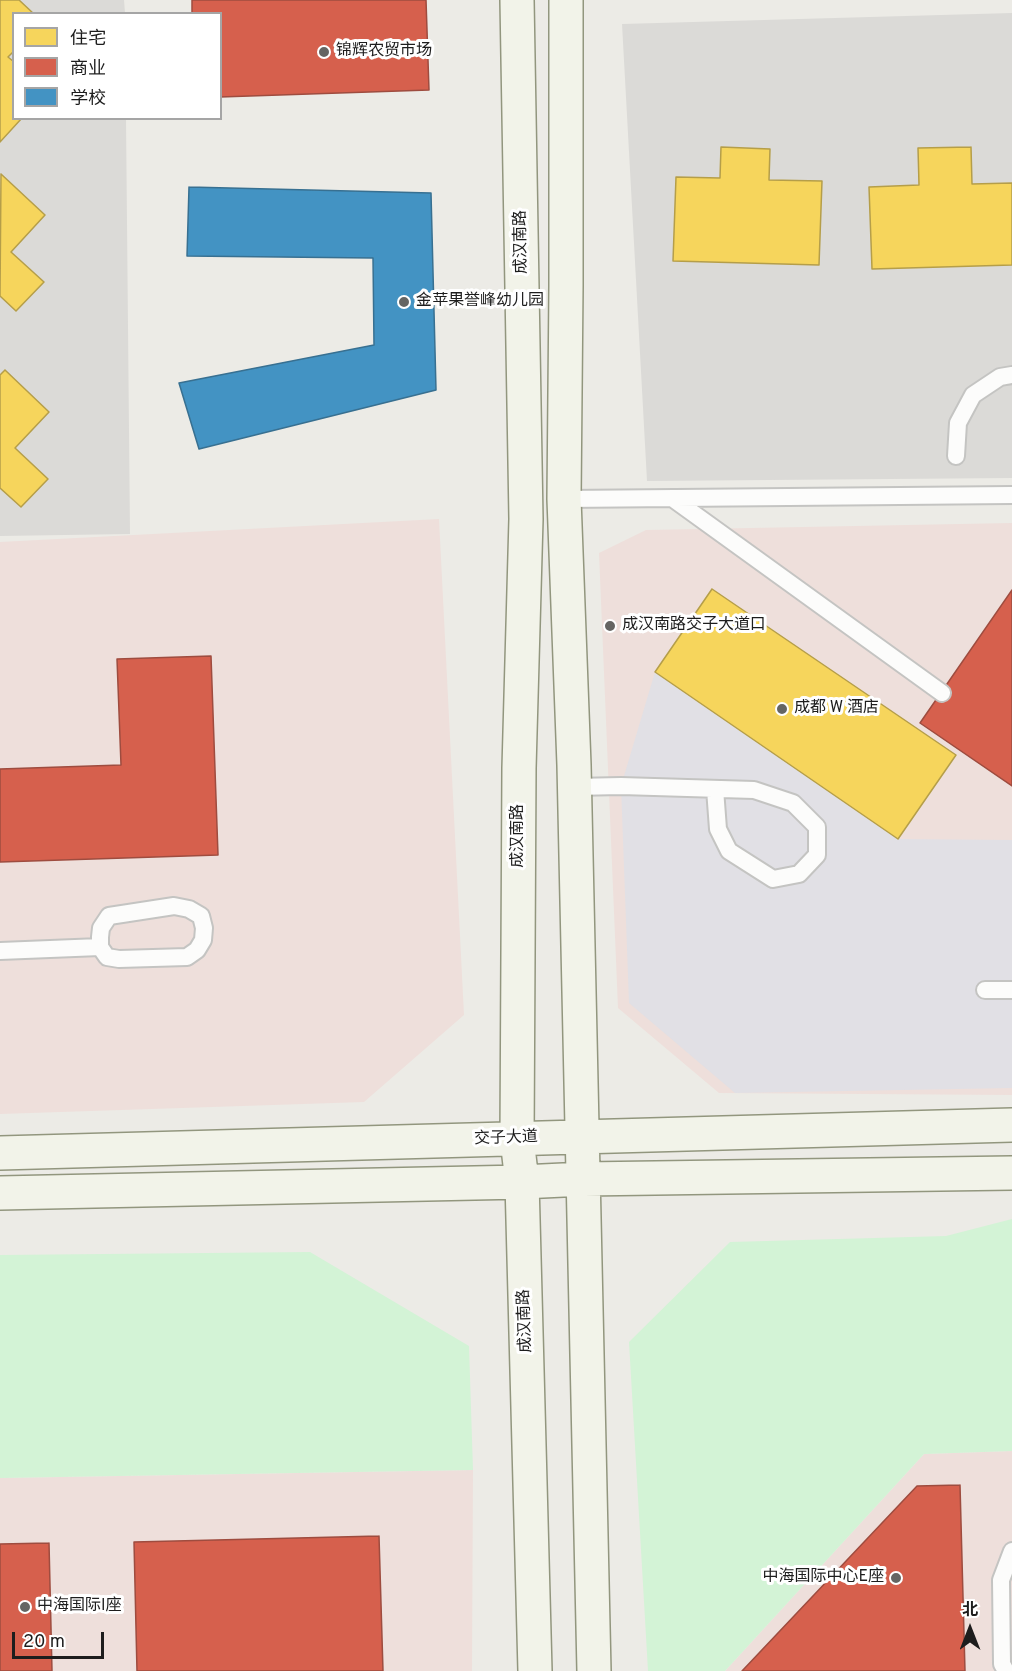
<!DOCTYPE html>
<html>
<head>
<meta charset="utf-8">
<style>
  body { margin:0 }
  #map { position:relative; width:1012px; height:1671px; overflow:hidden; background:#ecebe6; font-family:Overpass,"Noto Sans SC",sans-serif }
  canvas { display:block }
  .legend { position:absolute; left:12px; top:12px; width:210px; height:108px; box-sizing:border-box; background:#fff; border:2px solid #a5a5a5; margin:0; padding:8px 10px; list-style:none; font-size:18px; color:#1d1d1d }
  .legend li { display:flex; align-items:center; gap:12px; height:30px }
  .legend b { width:30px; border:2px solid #a5a5a5 }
  .north { position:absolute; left:940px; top:1599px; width:60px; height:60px; -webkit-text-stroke:4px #fff; paint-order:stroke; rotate:0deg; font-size:16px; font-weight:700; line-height:24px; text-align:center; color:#1d1d1d }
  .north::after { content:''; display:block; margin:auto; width:21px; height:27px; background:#1d1d1d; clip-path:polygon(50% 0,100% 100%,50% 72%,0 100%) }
  .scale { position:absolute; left:12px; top:1632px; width:92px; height:27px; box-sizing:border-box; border:3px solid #1d1d1d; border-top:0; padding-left:8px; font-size:18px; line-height:21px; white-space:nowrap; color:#1d1d1d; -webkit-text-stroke:4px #fff; paint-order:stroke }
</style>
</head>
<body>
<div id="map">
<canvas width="1012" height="1671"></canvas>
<ul class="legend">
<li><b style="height:16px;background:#f6d55c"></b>住宅</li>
<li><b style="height:16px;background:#d6604d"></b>商业</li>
<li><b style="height:16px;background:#4393c3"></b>学校</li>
</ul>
<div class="north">北</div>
<div class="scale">20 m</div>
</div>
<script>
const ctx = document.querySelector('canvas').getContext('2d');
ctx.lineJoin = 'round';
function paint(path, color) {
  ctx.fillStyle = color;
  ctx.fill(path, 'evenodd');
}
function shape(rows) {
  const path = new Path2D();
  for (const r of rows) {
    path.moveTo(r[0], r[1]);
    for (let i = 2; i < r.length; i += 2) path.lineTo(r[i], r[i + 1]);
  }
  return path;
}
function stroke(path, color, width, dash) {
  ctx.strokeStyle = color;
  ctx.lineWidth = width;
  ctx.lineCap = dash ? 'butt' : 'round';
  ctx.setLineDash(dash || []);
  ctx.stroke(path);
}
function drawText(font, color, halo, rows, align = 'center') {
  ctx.font = font + ' Overpass,"Noto Sans SC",sans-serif';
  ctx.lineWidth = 6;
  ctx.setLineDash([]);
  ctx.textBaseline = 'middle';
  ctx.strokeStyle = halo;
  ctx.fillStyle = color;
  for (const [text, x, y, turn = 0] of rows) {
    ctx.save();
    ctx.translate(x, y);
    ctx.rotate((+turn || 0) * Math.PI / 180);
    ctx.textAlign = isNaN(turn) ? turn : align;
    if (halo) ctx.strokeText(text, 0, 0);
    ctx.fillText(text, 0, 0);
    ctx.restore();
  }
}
paint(shape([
  [0,0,124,0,125,13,14,14,14,118,126,119,130,534,0,536],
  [1012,13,1012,478,647,481,622,24]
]), '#dbdad7');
paint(shape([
  [439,519,464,1015,364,1102,0,1114,0,542],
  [1012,523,1012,1095,719,1093,618,1008,599,553,646,530],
  [1012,1451,1012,1671,725,1671,924,1454],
  [473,1470,472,1671,0,1671,0,1478]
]), '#eedfdb');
paint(shape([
  [1012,1219,1012,1451,924,1454,725,1671,648,1671,629,1342,730,1242,946,1236],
  [310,1252,469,1346,473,1470,0,1478,0,1255]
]), '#d3f3d6');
paint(shape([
  [655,672,898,839,1012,840,1012,1088,735,1093,629,1003,621,786]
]), '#e1e0e5');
const homes = shape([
  [0,0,19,0,34,14,14,14,14,51,8,57,14,62,14,118,22,118,0,142,0,0],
  [721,147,770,149,769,180,822,181,819,265,673,261,676,177,720,178,721,147],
  [971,147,972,184,1012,183,1012,265,872,269,869,187,919,185,918,148,971,147],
  [1,174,45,215,11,252,44,282,16,311,0,296,1,174],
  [5,370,49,412,15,448,48,479,21,507,0,488,0,375,5,370],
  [712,589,956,755,898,839,655,672,712,589]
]);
paint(homes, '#f6d55c');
stroke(homes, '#b59e49', 1.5);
const shops = shape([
  [192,0,426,0,429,90,220,97,220,14,192,14,192,0],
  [1012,590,1012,786,920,723,1012,590],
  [211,656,218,855,0,862,0,769,121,765,117,659,211,656],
  [960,1485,965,1671,742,1671,917,1486,960,1485],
  [379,1536,383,1671,137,1671,134,1542,379,1536],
  [49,1543,52,1671,0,1671,0,1544,49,1543]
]);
paint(shops, '#d6604d');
stroke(shops, '#9e4c3f', 1.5);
const schools = shape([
  [189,187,431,193,436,390,199,449,179,383,374,345,373,258,187,256,189,187]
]);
paint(schools, '#4393c3');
stroke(schools, '#387091', 1.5);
const service = shape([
  [956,456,958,423,973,395,1000,377,1012,375],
  [672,498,942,693],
  [564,499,1012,495],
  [574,787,621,786,754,790,793,803,817,827,817,855,799,874,773,879,729,851,718,829,715,789],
  [174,906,189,909,201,916,204,928,203,940,197,950,187,957,119,959,107,957,100,947,100,937,101,928,109,916,174,906],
  [0,951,100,947],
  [985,990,1012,990],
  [1006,1671,1002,1664,1001,1580,1012,1551]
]);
const secondary = shape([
  [517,0,526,519,519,768,517,1139,522,1182,535,1671],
  [566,0,566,286,564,499,574,765,594,1671],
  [0,1153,1012,1125],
  [0,1193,522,1182,584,1179,1012,1173]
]);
stroke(service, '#c4c4c2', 20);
stroke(secondary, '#92967e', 36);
stroke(service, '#fcfcfb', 16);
stroke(secondary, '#f2f3e9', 33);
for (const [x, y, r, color] of [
  [324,52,6,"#656563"],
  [404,302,6,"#656563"],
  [610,626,6,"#656563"],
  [782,709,6,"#656563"],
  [896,1578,6,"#656563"],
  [25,1607,6,"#656563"]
]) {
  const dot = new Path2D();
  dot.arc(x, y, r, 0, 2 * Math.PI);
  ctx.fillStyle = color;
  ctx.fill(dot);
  stroke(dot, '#fff', 2);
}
drawText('16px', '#1d1d1d', '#fff', [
  ["锦辉农贸市场",336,52],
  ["金苹果誉峰幼儿园",416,302],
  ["成汉南路交子大道口",622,626],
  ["成都 W 酒店",794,709],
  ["中海国际中心E座",884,1578,"right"],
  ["中海国际I座",37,1607]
], 'left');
drawText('16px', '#1d1d1d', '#fff', [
  ["成汉南路",522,242,-91],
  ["成汉南路",519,836,-90],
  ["交子大道",506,1139,-2],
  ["成汉南路",526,1321,-92]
]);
</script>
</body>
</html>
